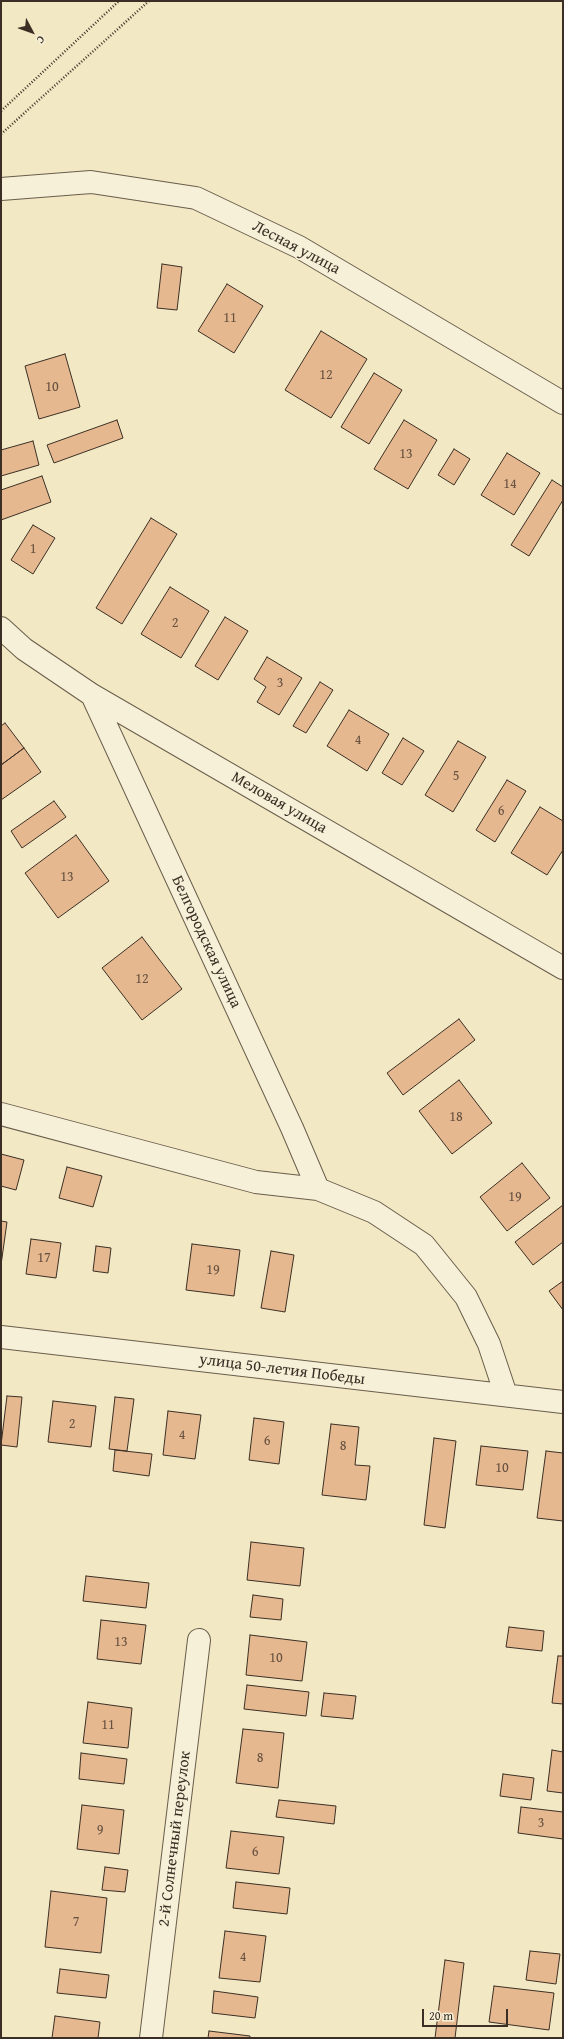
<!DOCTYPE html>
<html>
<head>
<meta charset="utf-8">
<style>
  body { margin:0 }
  #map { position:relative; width:564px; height:2039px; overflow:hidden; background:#f2e8c3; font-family:"Gentium Book Plus",serif }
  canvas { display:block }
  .frame { position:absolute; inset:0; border:2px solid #3b2f25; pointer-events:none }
  .north { position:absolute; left:12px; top:12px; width:40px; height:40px; -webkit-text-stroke:3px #f7f0d8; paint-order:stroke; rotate:131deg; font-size:11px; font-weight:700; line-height:16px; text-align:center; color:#3b2f25 }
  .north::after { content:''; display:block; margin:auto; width:14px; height:18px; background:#3b2f25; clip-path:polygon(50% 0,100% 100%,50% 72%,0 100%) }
  .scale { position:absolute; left:422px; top:2009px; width:86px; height:18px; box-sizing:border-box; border:2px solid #3b2f25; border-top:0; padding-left:5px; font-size:12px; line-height:14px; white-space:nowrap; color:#3b2f25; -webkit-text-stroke:3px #f7f0d8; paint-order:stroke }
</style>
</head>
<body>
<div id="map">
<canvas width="564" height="2039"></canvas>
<div class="frame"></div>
<div class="north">С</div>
<div class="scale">20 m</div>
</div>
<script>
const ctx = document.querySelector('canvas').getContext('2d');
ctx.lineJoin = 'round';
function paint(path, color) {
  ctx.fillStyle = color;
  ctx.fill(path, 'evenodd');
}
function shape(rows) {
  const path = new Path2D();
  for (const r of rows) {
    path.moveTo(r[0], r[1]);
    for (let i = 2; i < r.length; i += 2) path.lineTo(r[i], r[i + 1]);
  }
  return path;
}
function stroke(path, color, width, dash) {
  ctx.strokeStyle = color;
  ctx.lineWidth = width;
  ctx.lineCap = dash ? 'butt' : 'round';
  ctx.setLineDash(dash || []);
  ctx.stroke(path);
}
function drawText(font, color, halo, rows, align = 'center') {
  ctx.font = font + ' "Gentium Book Plus",serif';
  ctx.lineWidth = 3.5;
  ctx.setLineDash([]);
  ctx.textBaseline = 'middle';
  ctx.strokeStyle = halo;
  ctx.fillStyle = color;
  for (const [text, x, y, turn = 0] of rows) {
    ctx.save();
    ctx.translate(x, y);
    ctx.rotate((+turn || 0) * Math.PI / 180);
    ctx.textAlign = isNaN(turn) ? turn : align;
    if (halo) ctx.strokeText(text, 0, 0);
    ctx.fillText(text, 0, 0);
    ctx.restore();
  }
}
const building = shape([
  [162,264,182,267,177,310,157,308,162,264],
  [227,284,263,306,234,353,198,331,227,284],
  [321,331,367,359,331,418,285,390,321,331],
  [65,354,80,407,39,419,25,366,65,354],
  [374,373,402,390,369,444,341,427,374,373],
  [117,420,123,438,54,463,47,445,117,420],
  [404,420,437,440,408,489,374,469,404,420],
  [33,441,39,465,1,476,1,450,33,441],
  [454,449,470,459,454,485,438,475,454,449],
  [507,453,540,473,514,515,481,495,507,453],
  [42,476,51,502,1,520,1,490,42,476],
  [552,480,563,487,563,500,529,556,511,545,552,480],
  [151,518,177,534,122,624,96,608,151,518],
  [33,525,55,538,33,574,11,560,33,525],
  [170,587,209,611,181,658,141,634,170,587],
  [225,617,248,631,218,680,195,666,225,617],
  [267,657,302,678,279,715,257,702,266,687,254,679,267,657],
  [320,682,333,690,306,733,293,726,320,682],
  [349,710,389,734,367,771,327,746,349,710],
  [5,723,24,748,1,765,1,726,5,723],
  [403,738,424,751,402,785,382,773,403,738],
  [458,741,486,757,453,812,425,795,458,741],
  [24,748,41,772,1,800,1,765,24,748],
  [507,780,526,791,495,842,476,830,507,780],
  [54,801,66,817,22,848,11,831,54,801],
  [540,807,563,821,563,850,547,875,511,853,540,807],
  [76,835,109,881,58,918,25,873,76,835],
  [142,937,182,989,142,1020,102,968,142,937],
  [459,1019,475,1040,403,1095,387,1073,459,1019],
  [459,1080,492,1123,452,1154,419,1111,459,1080],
  [1,1154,24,1160,16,1190,1,1186,1,1154],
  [522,1163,550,1198,507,1231,480,1197,522,1163],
  [67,1167,102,1176,93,1207,59,1198,67,1167],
  [563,1205,563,1242,533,1265,515,1242,563,1205],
  [1,1221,7,1222,1,1265,1,1221],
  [31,1239,61,1243,56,1278,26,1274,31,1239],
  [192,1244,240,1250,234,1296,186,1290,192,1244],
  [96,1246,111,1248,108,1273,93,1271,96,1246],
  [271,1251,294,1255,285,1312,261,1308,271,1251],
  [563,1281,563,1310,549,1291,563,1281],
  [7,1396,22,1397,17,1447,1,1445,7,1396],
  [115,1397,134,1399,127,1451,109,1449,115,1397],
  [53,1401,96,1406,91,1447,48,1442,53,1401],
  [168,1411,201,1415,195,1459,163,1455,168,1411],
  [254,1418,284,1422,279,1464,249,1460,254,1418],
  [331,1424,359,1427,355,1465,370,1466,366,1500,322,1495,331,1424],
  [434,1438,456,1441,445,1528,424,1525,434,1438],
  [481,1446,528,1451,523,1490,476,1485,481,1446],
  [115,1450,152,1454,149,1476,113,1471,115,1450],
  [546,1451,563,1453,563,1521,537,1518,546,1451],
  [251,1542,304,1548,300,1586,247,1580,251,1542],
  [86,1576,149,1583,146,1608,83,1601,86,1576],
  [253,1595,283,1599,281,1620,250,1617,253,1595],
  [101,1620,146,1625,141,1664,97,1659,101,1620],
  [509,1627,544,1631,542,1651,506,1647,509,1627],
  [250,1635,307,1642,302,1681,246,1675,250,1635],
  [558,1656,563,1656,563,1704,552,1703,558,1656],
  [247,1685,309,1692,306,1716,244,1709,247,1685],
  [324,1693,356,1696,353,1719,321,1716,324,1693],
  [88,1702,132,1708,128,1748,83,1743,88,1702],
  [243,1729,284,1733,278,1788,236,1783,243,1729],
  [552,1750,563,1752,563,1793,547,1791,552,1750],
  [81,1753,127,1759,124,1784,79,1779,81,1753],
  [503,1774,534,1778,531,1800,500,1796,503,1774],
  [279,1800,336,1806,334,1824,276,1817,279,1800],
  [82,1805,124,1810,119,1854,77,1849,82,1805],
  [521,1807,563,1812,563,1839,518,1833,521,1807],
  [231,1831,284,1837,279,1874,226,1868,231,1831],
  [105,1867,128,1870,125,1892,102,1890,105,1867],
  [236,1882,290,1888,287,1914,233,1908,236,1882],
  [51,1891,107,1898,101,1953,45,1947,51,1891],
  [225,1931,266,1936,260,1982,219,1978,225,1931],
  [530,1951,560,1954,556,1984,526,1980,530,1951],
  [445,1960,464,1963,455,2038,435,2038,445,1960],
  [60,1969,109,1975,106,1998,57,1993,60,1969],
  [494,1986,554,1993,549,2030,489,2022,494,1986],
  [214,1991,258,1997,255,2018,212,2013,214,1991],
  [55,2016,100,2022,98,2038,52,2038,55,2016],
  [209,2031,250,2036,250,2038,208,2038,209,2031]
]);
paint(building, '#e6b88f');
stroke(building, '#3b2f25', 1);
const minor = shape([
  [1,189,91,182,196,198,299,247,563,403],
  [1,628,24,649,92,695,563,968],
  [92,695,292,1128,318,1189],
  [1,1114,256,1182,318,1189,374,1212,424,1245,466,1297,489,1344,506,1395],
  [1,1337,563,1402],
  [151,2038,199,1640]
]);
stroke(minor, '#695d4c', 24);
stroke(shape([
  [1,111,119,1],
  [1,134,149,1]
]), '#3b2f25', 2.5, [1, 2]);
stroke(minor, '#f7f0d8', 22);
drawText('14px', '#665140', null, [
  ["11",230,318],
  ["12",326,375],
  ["10",52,387],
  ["13",406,454],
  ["14",510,484],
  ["1",33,549],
  ["2",175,623],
  ["3",280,683],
  ["4",358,740],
  ["5",456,776],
  ["6",501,811],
  ["13",67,877],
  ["12",142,979],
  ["18",456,1117],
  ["19",515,1197],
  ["17",44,1258],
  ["19",213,1270],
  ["2",72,1424],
  ["4",182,1435],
  ["6",267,1441],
  ["8",343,1446],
  ["10",502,1468],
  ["13",121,1642],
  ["10",276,1658],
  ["11",108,1725],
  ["8",260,1758],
  ["3",541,1823],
  ["9",100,1830],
  ["6",255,1852],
  ["7",76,1922],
  ["4",243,1957]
]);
drawText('16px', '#3b2f25', '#f7f0d8', [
  ["Лесная улица",296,248,28],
  ["Меловая улица",279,803,30],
  ["Белгородская улица",206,942,65],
  ["улица 50-летия Победы",282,1370,7],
  ["2-й Солнечный переулок",175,1839,-83]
]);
</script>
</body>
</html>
